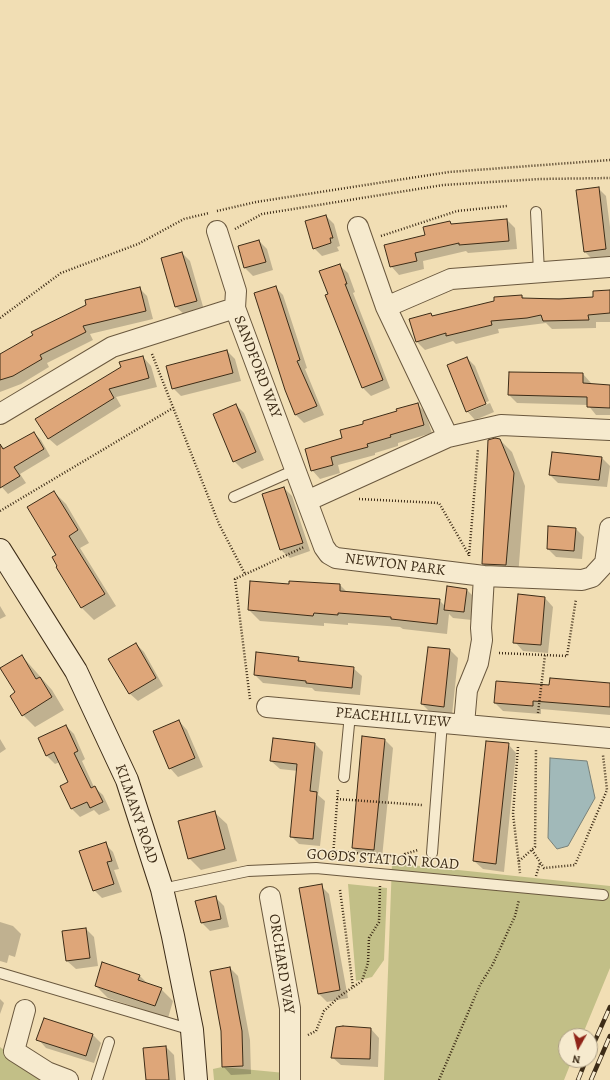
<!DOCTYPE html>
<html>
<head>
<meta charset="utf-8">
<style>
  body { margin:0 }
  #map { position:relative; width:610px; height:1080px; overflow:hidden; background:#f1deb4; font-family:Alegreya,serif }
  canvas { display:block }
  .north { position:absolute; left:558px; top:1028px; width:40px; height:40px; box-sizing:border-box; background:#f6eace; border:1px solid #ac9e85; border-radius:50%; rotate:188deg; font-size:11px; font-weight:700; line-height:16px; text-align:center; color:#3d2c17 }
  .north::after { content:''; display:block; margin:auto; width:14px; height:18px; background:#8f2418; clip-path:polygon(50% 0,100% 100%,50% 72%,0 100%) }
</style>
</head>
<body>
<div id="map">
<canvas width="610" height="1080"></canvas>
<div class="north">N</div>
</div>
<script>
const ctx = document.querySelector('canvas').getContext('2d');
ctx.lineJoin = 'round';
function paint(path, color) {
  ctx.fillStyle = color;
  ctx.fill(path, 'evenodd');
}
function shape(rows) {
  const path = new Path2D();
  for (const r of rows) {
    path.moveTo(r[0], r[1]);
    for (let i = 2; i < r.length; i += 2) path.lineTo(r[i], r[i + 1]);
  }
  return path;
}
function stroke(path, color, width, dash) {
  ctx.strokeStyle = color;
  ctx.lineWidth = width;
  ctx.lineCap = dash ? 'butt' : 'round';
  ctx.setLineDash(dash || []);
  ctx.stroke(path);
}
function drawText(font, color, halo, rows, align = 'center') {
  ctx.font = font + ' Alegreya,serif';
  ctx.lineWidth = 3;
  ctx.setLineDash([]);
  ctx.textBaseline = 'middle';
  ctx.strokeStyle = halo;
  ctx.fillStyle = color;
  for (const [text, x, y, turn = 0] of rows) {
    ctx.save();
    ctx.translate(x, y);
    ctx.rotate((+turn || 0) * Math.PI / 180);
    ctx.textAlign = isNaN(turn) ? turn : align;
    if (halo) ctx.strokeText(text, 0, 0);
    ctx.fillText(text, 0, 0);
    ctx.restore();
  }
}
paint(shape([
  [392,863,610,886,610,968,582,1036,566,1036,566,1060,572,1060,564,1080,384,1080],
  [348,884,387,888,384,960,372,977,356,981],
  [0,1047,42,1080,0,1080],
  [222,1067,285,1073,285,1080,214,1080,213,1069]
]), '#c2bf87');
const water = shape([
  [550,758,587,761,595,798,568,846,557,849,548,838,550,758]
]);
paint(water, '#a1b9b9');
stroke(water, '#798178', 1);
paint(shape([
  [598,188,606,196,610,227,610,258,593,260,585,252],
  [326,216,334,224,340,246,337,247,339,251,322,256,314,248],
  [507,220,515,228,517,249,468,253,466,251,423,261,424,269,399,275,391,266,426,236,450,222,453,225],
  [259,241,267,249,273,270,253,276,245,268,239,247],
  [182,253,190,261,204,310,185,315,176,307,162,258],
  [339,265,348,273,355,292,353,293,390,388,371,396,363,388,329,294],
  [275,287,283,295,307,368,305,369,324,415,304,423,296,415,286,389],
  [139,288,147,296,153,319,90,334,93,340,47,363,49,367,21,384,0,392,0,359,87,305],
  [610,291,610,322,596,322,596,328,552,329,546,323,498,329,499,333,456,344,453,341,425,350,417,342,431,314,433,316,522,296,525,299,594,297],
  [227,351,235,359,241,381,181,396,173,388],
  [143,357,151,366,157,387,116,397,121,406,57,446,48,438],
  [467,358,475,366,489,401,469,409,469,412,490,403,494,412,475,420,467,411],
  [583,374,591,383,591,385,610,386,610,415,596,415,588,405,517,403,509,395],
  [417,404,425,412,432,433,398,443,398,446,375,453,375,455,338,465,340,473,320,479,312,470,343,439,365,424],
  [236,405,244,413,264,460,242,469,234,461],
  [34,433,41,440,50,456,20,474,26,483,8,494,0,485,0,448,2,446,5,449],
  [500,440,512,452,525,486,518,577,496,576,483,564],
  [602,458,610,466,607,487,558,483,550,475],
  [284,488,292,496,310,551,290,558,281,550,263,495],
  [54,492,66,504,89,543,80,548,116,606,94,620,82,608,57,567,59,566],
  [576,529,584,537,582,559,556,557,548,549],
  [290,585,340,585,348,593,439,600,446,607,467,590,475,598,472,620,453,618,449,614,447,634,403,629,400,627,348,623,348,625,324,623,324,626,260,621,249,610],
  [545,598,553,607,548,653,523,651,515,642],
  [0,606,6,616,0,619],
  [136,644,144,652,163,686,138,701,129,693],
  [429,648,450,650,458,658,452,715,430,712,422,704],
  [22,656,52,690,64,710,35,727,23,715,16,693],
  [298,658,303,663,353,668,362,676,360,695,315,691,312,688,263,683,255,675],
  [610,684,610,715,541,709,541,714,503,711,495,703,550,686],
  [179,721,187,730,203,767,178,777,170,768],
  [66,726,74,734,85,759,82,761,94,787,103,795,110,810,99,815,94,810,80,817,72,809,61,786,69,782,60,762,55,764,47,756,39,738],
  [0,739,6,749,0,753],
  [274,739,315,744,323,752,318,795,325,801,320,846,299,844,291,836,298,771,280,769,271,761],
  [385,740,393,748,382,858,361,856,353,848],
  [508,744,516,753,504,872,483,869,474,861],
  [214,812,227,824,237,861,201,870,189,858],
  [105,844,113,852,119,869,114,870,122,892,102,898,94,890],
  [321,886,329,894,348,998,327,1002,319,994],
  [216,898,224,906,229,927,210,931,202,923,197,902],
  [0,922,13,926,21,934,15,957,9,955,7,963,0,961],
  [86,929,94,937,98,966,76,969,67,961,63,932],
  [230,968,238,976,250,1040,251,1074,231,1075,223,1066],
  [140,976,149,985,161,989,173,1001,168,1018,108,998,96,986],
  [0,999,4,1003,0,1014],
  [44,1019,93,1035,101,1043,94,1063,46,1048,38,1039],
  [371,1029,379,1038,378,1067,341,1065,332,1057],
  [166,1047,174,1055,176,1080,147,1080]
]), '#0003');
const building = shape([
  [599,187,606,249,584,252,576,190,599,187],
  [326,215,333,238,330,238,331,243,313,249,305,221,326,215],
  [507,219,509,241,459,245,459,243,415,253,417,261,390,267,384,245,425,235,423,227,450,221,451,224,507,219],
  [259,240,266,262,244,268,238,246,259,240],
  [182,252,197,301,175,307,161,258,182,252],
  [340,264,347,284,345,284,383,380,362,388,325,295,328,294,319,271,340,264],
  [276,286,300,360,297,361,317,406,295,415,285,390,254,293,276,286],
  [140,287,146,311,83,326,86,332,40,355,42,359,13,376,0,380,0,354,33,335,31,332,86,305,85,300,140,287],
  [610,290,610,313,588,315,589,320,543,321,541,315,527,318,491,321,492,325,446,336,446,333,416,342,409,319,431,313,432,316,494,301,494,297,522,295,522,298,559,299,593,297,593,291,610,290],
  [227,350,233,373,172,389,166,366,227,350],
  [143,356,149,378,109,389,114,398,48,439,35,419,121,367,119,362,143,356],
  [467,357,486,404,466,412,447,365,467,357],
  [509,372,583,373,583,383,610,385,610,408,587,407,587,397,508,395,509,372],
  [418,403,424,425,390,435,391,437,367,444,368,447,331,457,333,465,311,471,305,449,342,438,340,430,363,424,363,421,397,411,396,409,418,403],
  [236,404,256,452,233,462,213,414,236,404],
  [34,432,44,449,14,467,20,476,0,488,0,444,3,449,34,432],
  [495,438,500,439,514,473,506,565,482,564,488,440,495,438],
  [552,452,602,457,599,480,549,475,552,452],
  [284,487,303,543,280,550,262,494,284,487],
  [54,491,78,530,69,536,105,594,81,608,56,567,57,566,52,557,56,555,27,507,54,491],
  [548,526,576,528,574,551,547,549,548,526],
  [250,581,289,584,289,581,340,584,340,591,440,599,437,624,391,619,391,617,338,613,338,615,314,613,313,616,248,610,250,581],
  [447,586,467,589,464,612,444,610,447,586],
  [518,594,545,597,541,645,513,643,518,594],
  [136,643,156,678,129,694,108,659,136,643],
  [428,647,450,649,444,707,421,704,428,647],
  [256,652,299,657,298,661,354,667,352,688,306,683,306,681,254,675,256,652],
  [22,655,36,679,40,677,52,697,22,716,10,696,15,692,0,668,22,655],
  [550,678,610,683,610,707,533,701,533,706,494,703,496,681,549,685,550,678],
  [179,720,195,758,169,769,153,731,179,720],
  [66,725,78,751,74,753,91,788,95,786,103,802,90,808,87,802,71,809,60,786,68,782,54,752,46,756,38,738,66,725],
  [362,736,385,739,374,850,352,848,362,736],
  [273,738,315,743,310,791,317,792,313,839,290,837,297,764,270,761,273,738],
  [486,741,509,743,496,864,473,861,486,741],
  [215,811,225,849,188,859,178,821,215,811],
  [106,842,112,861,107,862,114,884,93,891,79,851,106,842],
  [322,884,340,990,318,994,299,888,322,884],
  [216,896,221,919,201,923,195,901,216,896],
  [86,928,90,958,66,961,62,931,86,928],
  [102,962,140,975,138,980,162,988,155,1006,95,986,102,962],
  [230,967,242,1031,243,1066,222,1067,221,1031,210,971,230,967],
  [44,1018,93,1034,86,1056,36,1040,44,1018],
  [343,1026,371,1028,370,1059,331,1058,336,1027,343,1026],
  [166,1046,169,1080,146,1080,143,1048,166,1046]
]);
paint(building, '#dea679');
stroke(building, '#3d2c17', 1);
const service = shape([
  [536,212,539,272],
  [234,497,295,470],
  [344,777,350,714],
  [432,853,442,722],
  [162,889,248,871,316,868,603,895],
  [0,973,192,1030],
  [97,1080,109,1042]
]);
const minor = shape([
  [358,227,386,307,448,437],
  [217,231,236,291,235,308,324,547,329,554,336,558,484,576,582,580,592,577,605,563,610,528],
  [386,307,451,279,610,267],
  [0,414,112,347,235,308],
  [307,501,448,437,501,425,610,430],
  [267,707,610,738],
  [464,724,467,690,478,663,482,640,481,628,484,576],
  [270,897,290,1008,290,1080],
  [25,1010,14,1051,47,1072,68,1080]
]);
const secondary = shape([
  [0,550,76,671,127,780,162,889,173,936,192,1030,196,1080]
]);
stroke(service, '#6a583e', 12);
stroke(minor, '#6a583e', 22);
stroke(secondary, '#3d2c17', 24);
stroke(shape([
  [217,211,256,202,449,172,610,160],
  [235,229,262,214,443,185,540,179,610,178],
  [381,236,457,211,507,206],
  [0,318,61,273,138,244,184,219,209,213],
  [152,354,219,524,245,574],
  [359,499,439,503,469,555],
  [0,511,173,408],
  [469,556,478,449],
  [499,653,567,656,576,599],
  [250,699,235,579,304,547],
  [538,713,545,655],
  [518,747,513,814,520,873],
  [337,799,422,805],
  [532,850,544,868,575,865,607,790,603,755],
  [333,851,399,857,405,857,405,854,418,850],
  [333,857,338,789],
  [519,861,535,847,536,749],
  [536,876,540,863],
  [340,890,353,987],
  [308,1035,316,1031,324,1011,340,996,362,981,368,963,369,938,379,922,380,886],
  [439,1080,480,985,493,964,515,916,519,900]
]), '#3d2c17', 2.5, [1, 2]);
stroke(service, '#f6eace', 10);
stroke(minor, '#f6eace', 20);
stroke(secondary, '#f6eace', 22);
const rail = shape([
  [590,1052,610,1007],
  [578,1080,586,1060],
  [591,1080,610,1036]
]);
stroke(rail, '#3d2c17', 4.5);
stroke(rail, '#f6eace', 3, [9]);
drawText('15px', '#3d2c17', '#f6eace', [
  ["SANDFORD WAY",257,367,69],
  ["NEWTON PARK",395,565,7],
  ["PEACEHILL VIEW",393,718,5],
  ["KILMANY ROAD",136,814,71],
  ["GOODS STATION ROAD",383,860,4],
  ["ORCHARD WAY",281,964,81]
]);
</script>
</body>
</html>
